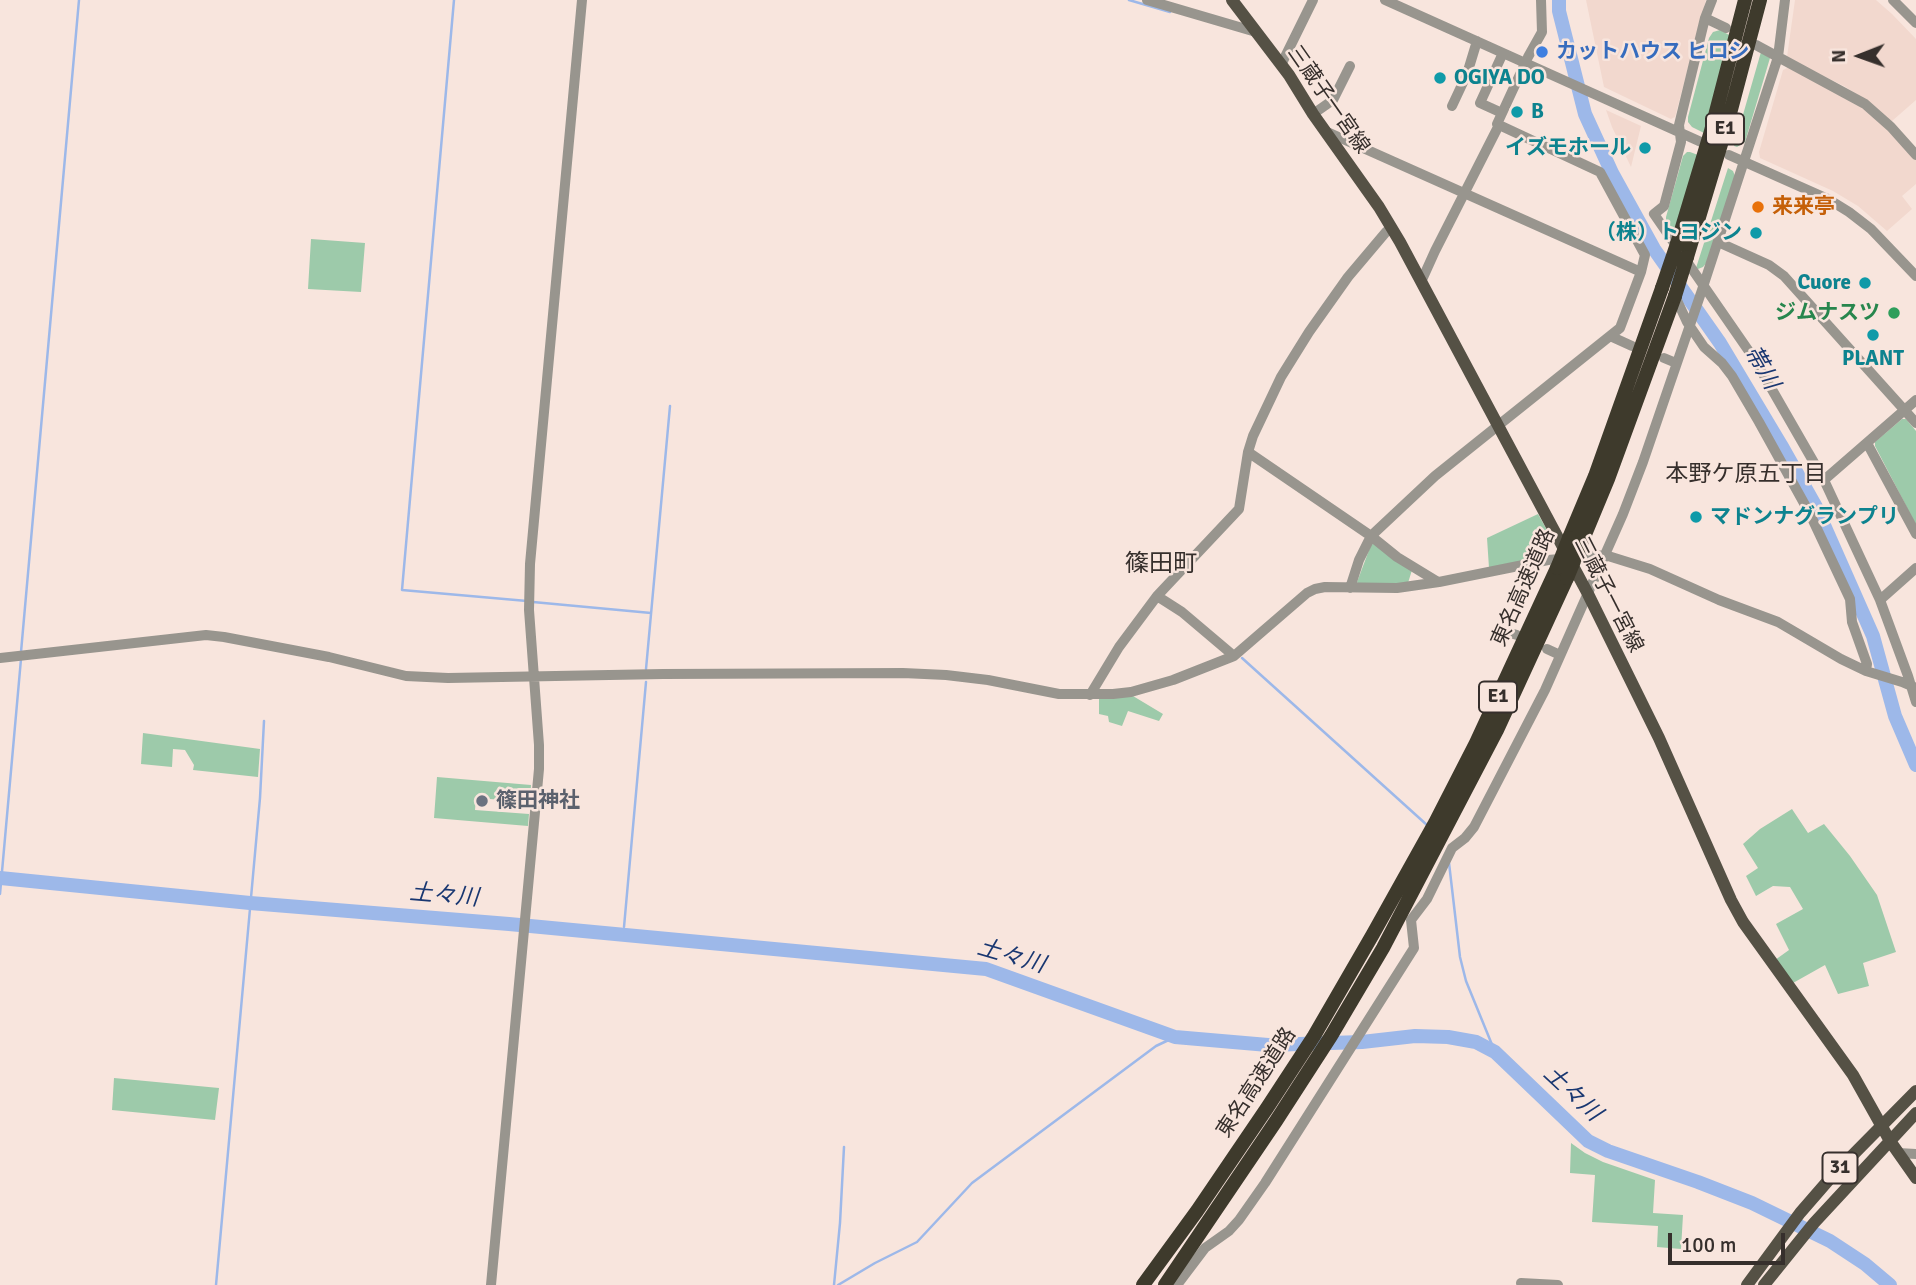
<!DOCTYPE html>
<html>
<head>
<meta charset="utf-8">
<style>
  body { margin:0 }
  #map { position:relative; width:1916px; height:1285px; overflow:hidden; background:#f8e5dd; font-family:Signika,sans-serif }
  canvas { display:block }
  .north { position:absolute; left:1825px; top:21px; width:70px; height:70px; -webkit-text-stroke:5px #f8e5dd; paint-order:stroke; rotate:269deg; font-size:19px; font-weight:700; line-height:28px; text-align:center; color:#362f2c }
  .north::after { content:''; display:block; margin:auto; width:24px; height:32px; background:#362f2c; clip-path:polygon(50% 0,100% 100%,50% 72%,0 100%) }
  .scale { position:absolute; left:1668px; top:1233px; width:117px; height:32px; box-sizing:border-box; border:4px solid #362f2c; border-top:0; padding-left:9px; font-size:21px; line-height:24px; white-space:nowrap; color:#362f2c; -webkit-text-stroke:5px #f8e5dd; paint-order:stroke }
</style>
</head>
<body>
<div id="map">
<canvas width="1916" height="1285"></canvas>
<div class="north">N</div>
<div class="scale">100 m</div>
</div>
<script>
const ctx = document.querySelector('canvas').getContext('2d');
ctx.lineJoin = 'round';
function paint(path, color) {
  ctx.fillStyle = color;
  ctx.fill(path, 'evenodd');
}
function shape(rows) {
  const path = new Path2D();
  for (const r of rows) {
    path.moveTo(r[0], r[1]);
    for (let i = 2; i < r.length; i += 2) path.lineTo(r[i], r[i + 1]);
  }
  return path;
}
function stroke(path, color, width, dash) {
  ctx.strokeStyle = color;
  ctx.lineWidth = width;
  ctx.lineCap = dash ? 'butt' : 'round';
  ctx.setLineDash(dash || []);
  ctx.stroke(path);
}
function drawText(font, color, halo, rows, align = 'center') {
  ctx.font = font + ' Signika,"Noto Sans JP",sans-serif';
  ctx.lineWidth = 5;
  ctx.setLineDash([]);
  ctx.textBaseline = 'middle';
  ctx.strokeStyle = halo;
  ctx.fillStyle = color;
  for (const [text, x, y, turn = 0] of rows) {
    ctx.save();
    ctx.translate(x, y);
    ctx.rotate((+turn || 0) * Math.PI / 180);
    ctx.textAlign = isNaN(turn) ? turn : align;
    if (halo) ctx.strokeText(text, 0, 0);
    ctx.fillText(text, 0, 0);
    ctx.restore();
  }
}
paint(shape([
  [1586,0,1706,0,1675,117,1671,119,1604,87],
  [1795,0,1876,0,1892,14,1916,39,1916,100,1892,121,1889,120,1866,100,1844,86,1789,59,1787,57],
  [1789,67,1854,102,1869,113,1901,141,1916,160,1916,184,1902,196,1912,209,1887,231,1858,206,1833,191,1760,158,1759,152,1783,70],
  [1606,110,1641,126,1631,167,1612,127]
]), '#f2d8ce');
paint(shape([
  [1720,30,1731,36,1704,133,1692,127,1688,122,1688,117,1709,38,1713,32],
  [1761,52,1770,58,1745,142,1737,147,1734,146],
  [1687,152,1690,152,1698,155,1673,236,1666,224,1666,217,1683,156],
  [1728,168,1733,171,1735,176,1708,261,1703,267,1698,269,1696,268],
  [311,239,365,243,361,292,308,289],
  [1902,419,1906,419,1916,431,1916,525,1875,446,1875,442],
  [1538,514,1547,530,1536,558,1489,568,1487,538],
  [1374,543,1412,570,1408,583,1358,584,1357,582,1371,545],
  [1133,696,1163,714,1159,721,1128,711,1122,726,1109,722,1108,716,1099,714,1099,698],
  [143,733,260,749,258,777,193,770,194,765,185,750,173,749,172,767,141,764],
  [437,777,531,785,530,802,476,798,475,810,529,814,528,826,434,818],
  [1792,809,1808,833,1824,824,1850,856,1877,895,1896,952,1863,963,1869,986,1838,994,1825,965,1793,983,1775,960,1789,950,1776,924,1803,909,1790,887,1773,886,1756,896,1746,876,1758,868,1743,844,1760,829],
  [114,1078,219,1088,215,1120,112,1110],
  [1571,1143,1585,1153,1603,1162,1655,1180,1653,1213,1683,1215,1681,1249,1657,1247,1658,1226,1592,1222,1595,1175,1570,1173]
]), '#9dcaaa');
stroke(shape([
  [454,0,402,590,527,601],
  [1129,0,1170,12],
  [533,602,651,613],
  [21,652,79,0],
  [1242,658,1427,825],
  [646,669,670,406],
  [1449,863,1460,957,1466,981,1495,1052],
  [0,894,21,659],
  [624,927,646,682],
  [216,1285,260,798,264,721],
  [834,1285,840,1223,844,1147],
  [838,1285,875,1263,917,1242,972,1183,1156,1046,1175,1037]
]), '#9db8e9', 2.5);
stroke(shape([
  [1559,0,1559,11,1585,114,1612,173,1654,249,1720,343,1781,445,1816,507,1873,636,1895,716,1916,765],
  [0,878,250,903,509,924,986,969,1175,1037,1268,1045,1362,1042,1415,1036,1448,1037,1476,1042,1495,1052,1588,1141,1608,1151,1698,1182,1752,1203,1830,1241,1865,1264,1890,1285]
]), '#9db8e9', 14);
stroke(shape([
  [1147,0,1256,32],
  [1385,0,1701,142],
  [1541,0,1542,32,1528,57,1497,124,1600,172,1645,255,1641,272],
  [1712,0,1705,18,1679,125,1681,142,1664,206,1654,214,1755,360,1824,480,1880,600,1908,676,1916,702],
  [1893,0,1916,23],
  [1705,18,1726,28],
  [1756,45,1865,104,1891,127,1916,155],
  [1281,65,1313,0],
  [1452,106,1467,74,1477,41],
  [1502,113,1480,103,1503,53],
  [1313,114,1333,100,1350,66],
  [1325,131,1641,272,1620,328,1435,476,1371,536,1359,560,1350,588],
  [1729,155,1828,199,1849,212,1871,229,1916,276],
  [1718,242,1769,265,1784,276,1916,423],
  [1421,282,1435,251,1499,125],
  [1675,296,1687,322,1704,347,1722,363,1732,376,1759,422,1810,514,1850,599,1852,622,1867,664,1866,671],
  [1610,336,1632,346],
  [1664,358,1676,363],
  [1867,443,1916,534],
  [1248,452,1371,536,1397,557,1438,582],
  [1824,480,1916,400],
  [1157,596,1182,612,1234,656],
  [1880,600,1916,568],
  [1510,633,1517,635],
  [1547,649,1560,655],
  [0,658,206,635,224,637,329,657,406,676,448,678,663,674,903,673,946,675,988,680,1059,694,1113,694,1131,692,1173,680,1234,656,1307,593,1315,589,1325,587,1397,588,1439,582,1548,560,1605,555,1650,569,1719,600,1778,622,1841,659,1866,671,1902,682,1916,688],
  [1090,695,1119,647,1157,596,1239,509,1248,452,1253,436,1281,377,1309,332,1348,277,1386,232,1392,228],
  [1898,1153,1916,1154],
  [1521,1283,1558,1285],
  [491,1285,539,769,539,745,529,610,530,564,582,0],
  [1177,1285,1205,1248,1229,1231,1239,1220,1265,1183,1414,948,1411,920,1427,899,1452,848,1465,838,1474,827,1545,690,1623,514,1643,462,1702,290,1778,57,1785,0]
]), '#98958e', 10);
stroke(shape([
  [1232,0,1289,75,1313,114,1379,207,1400,242,1588,594,1659,738,1731,900,1743,922,1853,1075,1890,1141,1916,1178],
  [1747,1285,1800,1213,1833,1175,1916,1091],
  [1764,1285,1814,1223,1916,1113]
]), '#555145', 12);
stroke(shape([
  [1677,244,1711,131,1745,0],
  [1687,257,1728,121,1760,0],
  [1569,538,1595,476,1662,288],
  [1581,544,1608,479,1675,296],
  [1143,1285,1197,1211,1267,1108,1314,1036,1373,934,1435,823,1476,743,1557,568],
  [1165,1285,1276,1121,1331,1036,1383,948,1497,730,1567,578]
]), '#3e3a2c', 14);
stroke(shape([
  [1662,288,1677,244],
  [1675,296,1687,257],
  [1557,568,1569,538],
  [1567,578,1581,544]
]), '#3e3a2c', 14);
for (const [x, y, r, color] of [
  [1542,52,7,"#3f7fe0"],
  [1440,78,7,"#0f9aa8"],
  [1517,112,7,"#0f9aa8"],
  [1645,148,7,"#0f9aa8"],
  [1758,207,7,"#e8710a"],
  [1756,233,7,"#0f9aa8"],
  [1865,283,7,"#0f9aa8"],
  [1894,313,7,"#2e9e5b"],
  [1873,335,7,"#0f9aa8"],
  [1696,517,7,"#0f9aa8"],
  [482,801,7,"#6b7280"]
]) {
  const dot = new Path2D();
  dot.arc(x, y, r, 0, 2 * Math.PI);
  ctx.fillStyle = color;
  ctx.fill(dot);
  stroke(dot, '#f8e5dd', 2.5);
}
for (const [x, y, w] of [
  [1725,129,38],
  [1498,697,38],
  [1840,1168,35]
]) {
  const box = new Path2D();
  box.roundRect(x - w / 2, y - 15.5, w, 31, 5);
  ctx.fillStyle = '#f8e5dd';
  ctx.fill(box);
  stroke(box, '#362f2c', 2);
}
drawText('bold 19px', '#362f2c', null, [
  ["E1",1725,129],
  ["E1",1498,697],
  ["31",1840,1168]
]);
drawText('bold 21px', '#366cbe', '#f8e5dd', [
  ["カットハウス ヒロシ",1556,52]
], 'left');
drawText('bold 21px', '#0d838f', '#f8e5dd', [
  ["OGIYA DO",1454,78],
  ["B",1531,112],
  ["イズモホール",1631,148,"right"],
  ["（株）トヨジン",1742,233,"right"],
  ["Cuore",1851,283,"right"],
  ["PLANT",1873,359,"center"],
  ["マドンナグランプリ",1710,517]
], 'left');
drawText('21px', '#362f2c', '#f8e5dd', [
  ["三蔵子一宮線",1328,100,55],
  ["東名高速道路",1524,588,-66],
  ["三蔵子一宮線",1608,595,63],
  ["東名高速道路",1257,1083,-57]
]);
drawText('bold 21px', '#c56008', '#f8e5dd', [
  ["来来亭",1772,207]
], 'left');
drawText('bold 21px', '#27864d', '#f8e5dd', [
  ["ジムナスツ",1880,313]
], 'right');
drawText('bold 21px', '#5b616d', '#f8e5dd', [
  ["篠田神社",496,801]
], 'left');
drawText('italic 23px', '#193771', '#f8e5dd', [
  ["帯川",1761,368,60],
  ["土々川",444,896,5],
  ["土々川",1011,957,16],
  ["土々川",1572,1094,43]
]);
drawText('23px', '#362f2c', '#f8e5dd', [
  ["本野ケ原五丁目",1746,475]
]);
drawText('24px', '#362f2c', '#f8e5dd', [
  ["篠田町",1161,565]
]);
</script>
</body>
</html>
